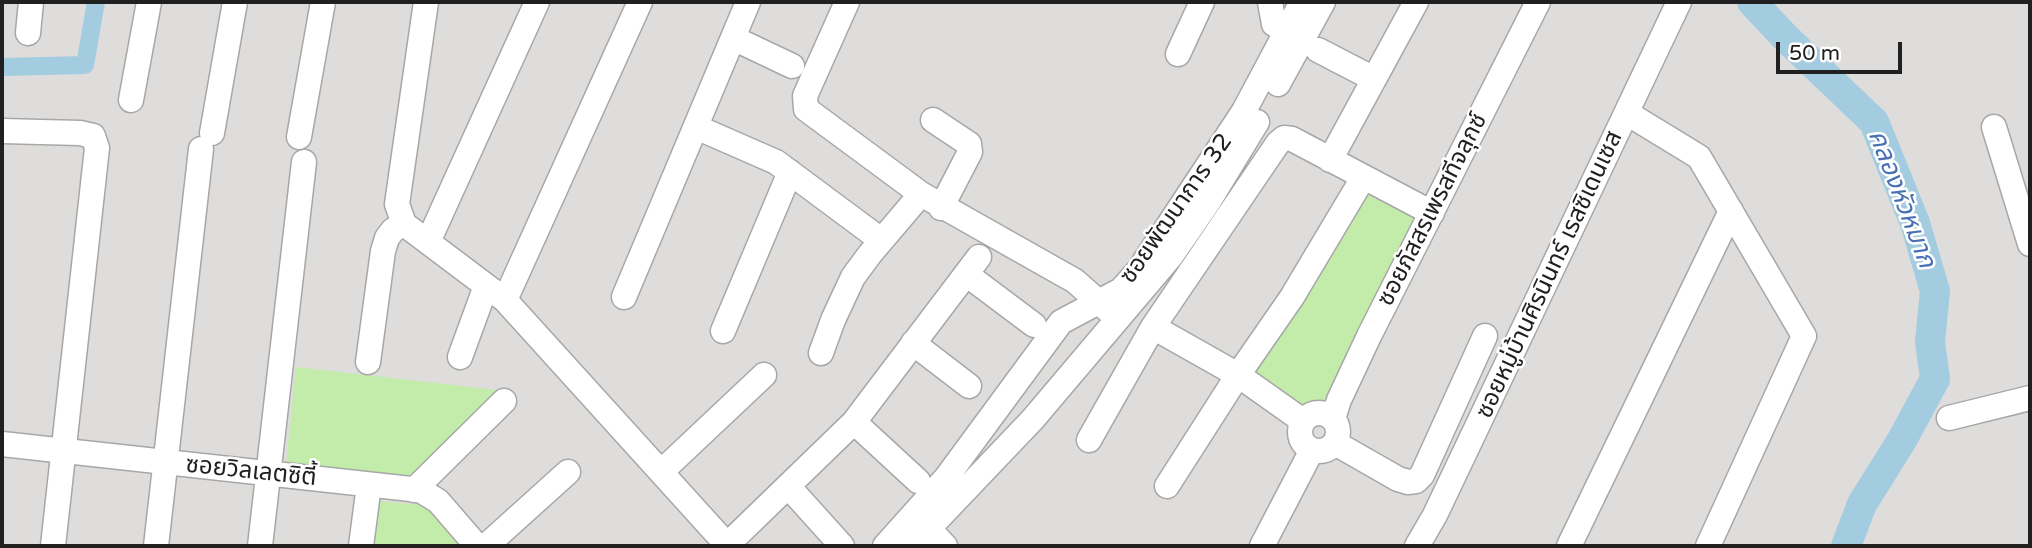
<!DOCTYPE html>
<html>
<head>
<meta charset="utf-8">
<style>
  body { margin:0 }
  #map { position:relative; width:2032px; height:548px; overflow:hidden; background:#f1eee5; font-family:"Varela Round",sans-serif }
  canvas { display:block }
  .frame { position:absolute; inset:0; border:4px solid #202020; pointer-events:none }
  .scale { position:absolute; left:1776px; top:42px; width:126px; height:32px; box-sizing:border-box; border:4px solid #202020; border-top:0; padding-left:9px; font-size:21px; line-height:24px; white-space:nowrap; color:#202020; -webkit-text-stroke:5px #fff; paint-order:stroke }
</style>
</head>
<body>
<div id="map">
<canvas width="2032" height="548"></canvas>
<div class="frame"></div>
<div class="scale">50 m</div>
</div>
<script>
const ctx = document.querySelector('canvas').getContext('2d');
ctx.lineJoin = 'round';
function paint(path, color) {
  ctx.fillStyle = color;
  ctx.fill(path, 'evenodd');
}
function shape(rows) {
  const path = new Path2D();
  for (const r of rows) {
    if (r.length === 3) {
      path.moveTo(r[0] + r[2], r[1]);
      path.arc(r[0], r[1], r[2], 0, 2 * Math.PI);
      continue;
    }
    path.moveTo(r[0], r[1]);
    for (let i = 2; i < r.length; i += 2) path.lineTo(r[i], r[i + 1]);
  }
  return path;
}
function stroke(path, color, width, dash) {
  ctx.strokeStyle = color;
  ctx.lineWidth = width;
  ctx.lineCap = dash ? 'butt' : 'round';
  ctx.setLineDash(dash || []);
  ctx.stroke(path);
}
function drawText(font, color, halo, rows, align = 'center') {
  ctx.font = font + ' "Varela Round","Noto Sans Thai",sans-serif';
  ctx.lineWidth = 5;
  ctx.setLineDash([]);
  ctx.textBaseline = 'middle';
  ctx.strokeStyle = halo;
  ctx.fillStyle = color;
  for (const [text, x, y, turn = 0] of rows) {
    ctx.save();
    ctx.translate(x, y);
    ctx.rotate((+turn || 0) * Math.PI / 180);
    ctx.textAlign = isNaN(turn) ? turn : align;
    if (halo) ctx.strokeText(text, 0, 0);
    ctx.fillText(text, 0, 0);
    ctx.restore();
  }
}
paint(shape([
  [2,2,2030,2,2030,546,2,546]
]), '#dedddc');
paint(shape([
  [1368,189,1422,219,1326,404,1312,403,1297,407,1252,376],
  [296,367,506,391,412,485,285,474],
  [378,501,432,506,460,540,459,546,372,546]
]), '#c3ecaa');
stroke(shape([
  [2,67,85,65,96,2]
]), '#a4cce0', 18);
stroke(shape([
  [1752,2,1785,37,1874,122,1915,223,1935,291,1930,342,1935,379,1902,440,1862,504,1846,546]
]), '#a4cce0', 30);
const minor = shape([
  [426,2,397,204,404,224,505,300,728,546],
  [847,2,805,96,806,109,921,194,1075,281,1109,311],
  [1270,2,1274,24,1286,32],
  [28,33,31,2],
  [733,38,792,66],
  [1318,50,1374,79],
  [1178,54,1202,2],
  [1278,84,1323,2],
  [131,100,149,2],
  [1627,113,1699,157,1804,336,1708,546],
  [933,120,969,144,970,152,941,208],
  [696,127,776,162,881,240],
  [1994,127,2030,244],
  [2,131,80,133,93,136,97,148,53,546],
  [212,133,235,2],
  [299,137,323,2],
  [1330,160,1416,2],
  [428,242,537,2],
  [966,274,1034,325],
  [624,297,748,2],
  [505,300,640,2],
  [1153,327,1238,375,1303,421],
  [723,331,790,172],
  [913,343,969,386],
  [821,353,833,320,853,277,870,254,921,194],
  [460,357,486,286],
  [368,362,383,251,387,238,393,230,404,224],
  [1319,432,19],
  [1949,418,2030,398],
  [1333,419,1339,400,1369,336,1538,2],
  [854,422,918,481],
  [1089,440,1153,327,1278,143,1284,138,1292,139,1432,213],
  [1335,443,1398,479,1408,482,1416,481,1422,475,1485,336],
  [2,444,420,490,438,501,477,546],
  [661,472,764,375],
  [788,486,842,546],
  [1167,486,1238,375,1292,297,1363,178],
  [414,490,504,401],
  [930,530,945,546],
  [727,545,854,422,979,257],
  [156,546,201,149],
  [260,546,304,162],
  [361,546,369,485],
  [486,546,568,472],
  [885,546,946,478,1061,322,1121,290,1139,270,1244,111,1302,2],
  [912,546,1033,419,1171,256,1207,204,1257,122],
  [1262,546,1312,450],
  [1417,546,1435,515,1679,2],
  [1569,546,1731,211]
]);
stroke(minor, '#a7a7a7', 27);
stroke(minor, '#fff', 24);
drawText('24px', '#202020', '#fff', [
  ["ซอยพัฒนาการ 32",1177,209,-55],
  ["ซอยภัสสรเพรสทีจลุกซ์",1433,210,-63],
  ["ซอยหมู่บ้านศิรนินทร์ เรสซิเดนเซส",1550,275,-65],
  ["ซอยวิลเลตซิตี้",251,472,6]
]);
drawText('italic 26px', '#4771b4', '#fff', [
  ["คลองหัวหมาก",1901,199,69]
]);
</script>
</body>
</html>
